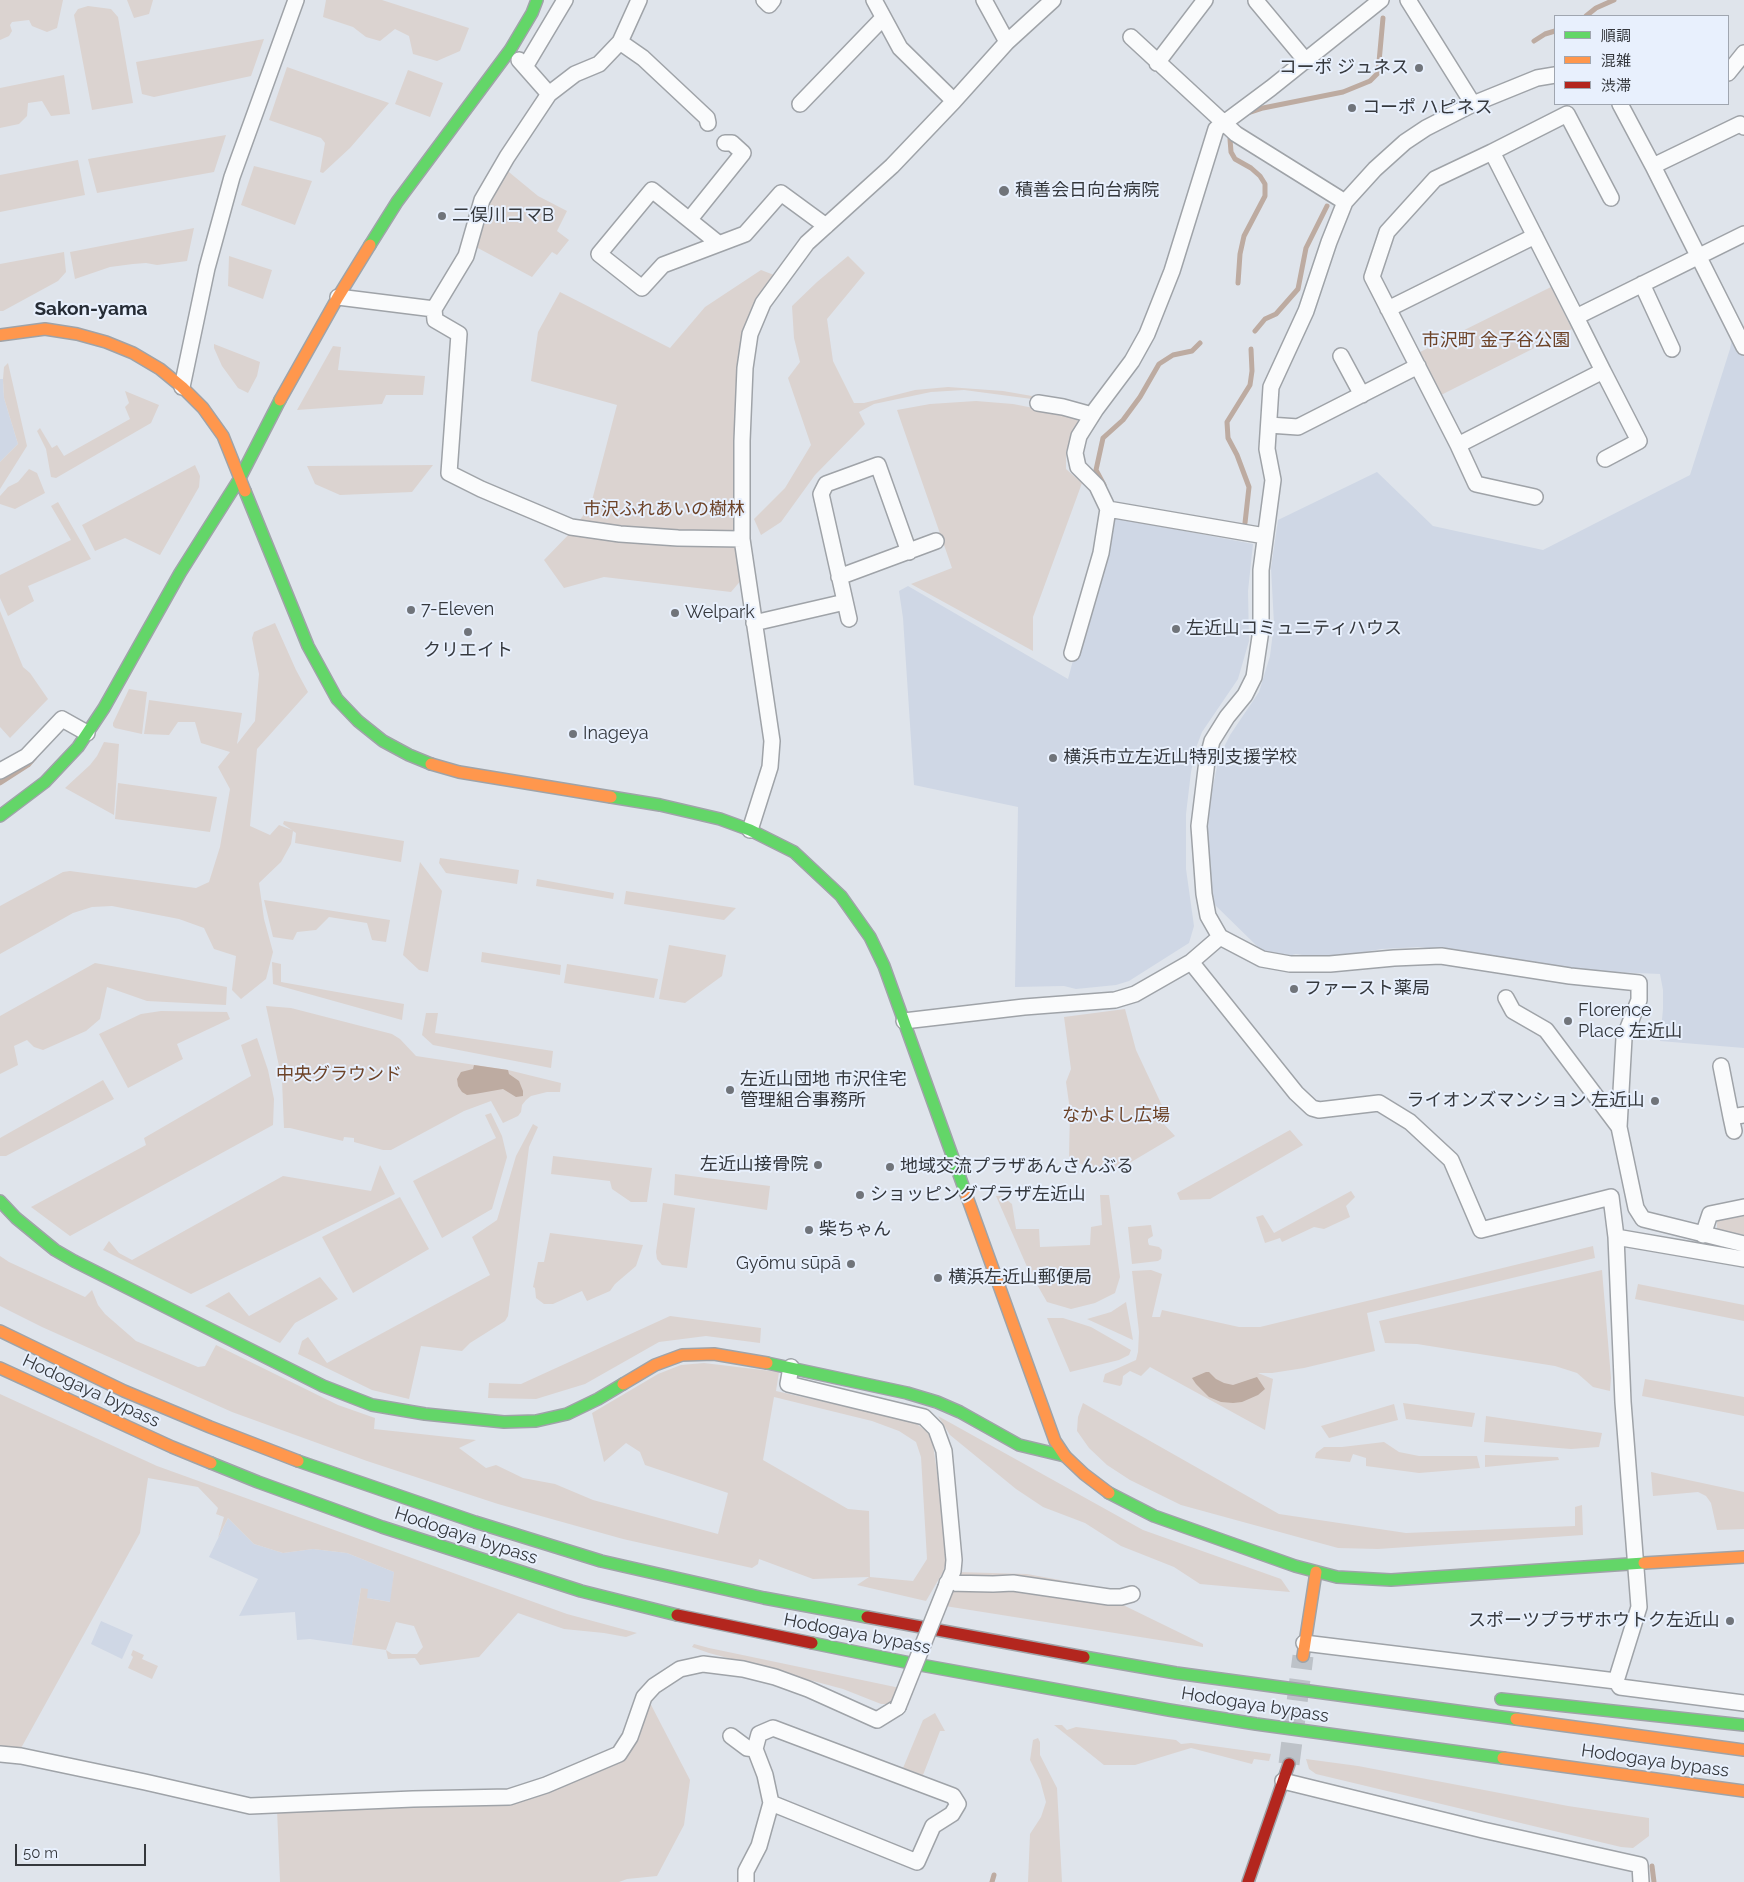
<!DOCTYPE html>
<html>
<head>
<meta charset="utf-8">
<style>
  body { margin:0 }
  #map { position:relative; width:1744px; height:1882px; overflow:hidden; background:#dfe4eb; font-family:Raleway,"Noto Sans JP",sans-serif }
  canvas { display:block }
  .legend { position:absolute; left:1554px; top:15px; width:175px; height:90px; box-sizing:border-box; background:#e8f0fd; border:1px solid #a0a6b0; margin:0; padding:6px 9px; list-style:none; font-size:15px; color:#35383d }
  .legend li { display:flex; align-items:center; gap:10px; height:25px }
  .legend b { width:25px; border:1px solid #a0a6b0 }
  .scale { position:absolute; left:15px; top:1844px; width:131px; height:22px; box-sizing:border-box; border:2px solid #35383d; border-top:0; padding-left:6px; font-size:15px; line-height:18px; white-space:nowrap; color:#35383d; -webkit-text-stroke:4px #e8f0fd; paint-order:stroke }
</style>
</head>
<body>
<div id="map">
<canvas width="1744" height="1882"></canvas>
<ul class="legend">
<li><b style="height:6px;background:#63d668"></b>順調</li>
<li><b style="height:6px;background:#ff974d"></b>混雑</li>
<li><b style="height:6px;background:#b3261e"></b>渋滞</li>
</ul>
<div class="scale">50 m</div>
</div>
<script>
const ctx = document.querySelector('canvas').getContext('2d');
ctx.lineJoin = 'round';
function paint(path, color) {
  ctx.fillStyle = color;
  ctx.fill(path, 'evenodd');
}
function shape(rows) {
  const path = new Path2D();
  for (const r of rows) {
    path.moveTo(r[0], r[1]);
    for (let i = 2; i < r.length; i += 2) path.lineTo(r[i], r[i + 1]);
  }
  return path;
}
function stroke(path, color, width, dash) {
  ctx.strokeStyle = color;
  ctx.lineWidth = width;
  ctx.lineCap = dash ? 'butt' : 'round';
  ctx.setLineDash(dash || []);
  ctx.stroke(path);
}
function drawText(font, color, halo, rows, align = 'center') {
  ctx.font = font + ' Raleway,"Noto Sans JP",sans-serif';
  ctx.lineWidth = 4;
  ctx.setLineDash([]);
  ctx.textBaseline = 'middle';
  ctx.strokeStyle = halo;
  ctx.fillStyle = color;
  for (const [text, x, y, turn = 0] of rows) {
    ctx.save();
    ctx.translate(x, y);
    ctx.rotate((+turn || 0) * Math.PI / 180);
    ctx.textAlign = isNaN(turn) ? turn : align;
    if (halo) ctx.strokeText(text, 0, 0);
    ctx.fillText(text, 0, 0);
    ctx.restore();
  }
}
paint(shape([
  [1733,334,1744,357,1744,1048,1660,1041,1663,1009,1663,990,1660,974,1613,972,1572,968,1419,947,1381,949,1327,959,1296,954,1284,957,1261,950,1214,904,1207,844,1210,800,1219,757,1230,735,1259,692,1270,656,1274,624,1271,568,1278,520,1377,472,1433,526,1543,550,1690,475,1730,349],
  [0,379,3,379,4,398,18,444,0,462],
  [1112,517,1253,544,1248,591,1249,641,1238,679,1202,732,1196,748,1191,772,1186,814,1186,869,1194,926,1189,943,1129,981,1116,985,1076,989,1064,986,1015,987,1018,807,914,785,903,618,899,591,908,586,1068,679],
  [228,1518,254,1544,283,1553,313,1549,347,1553,394,1572,391,1602,367,1598,361,1588,352,1645,310,1639,297,1640,295,1612,239,1616,258,1579,209,1557],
  [101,1621,133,1635,122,1659,91,1644]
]), '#cfd7e5');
paint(shape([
  [0,0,63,0,57,28,47,32,32,26,29,20,12,22,10,25,12,31,9,36,0,40],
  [127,0,153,0,149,14,134,18],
  [326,0,382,0,469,28,460,51,437,61,413,54,409,36,395,29,380,41,366,37,353,27,323,17],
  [88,6,111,9,118,17,133,103,92,110,74,15,78,9],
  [264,39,251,76,154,97,142,94,136,62],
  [287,67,389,103,350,148,323,173,320,172,325,143,321,138,269,120],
  [408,70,443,83,430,117,395,104],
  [64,75,70,114,51,116,42,101,28,103,27,116,19,124,0,128,0,88],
  [226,135,214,172,97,193,88,159],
  [78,160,85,195,0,212,0,175],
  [254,166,312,181,295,225,241,205],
  [504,168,538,196,567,211,557,231,569,240,557,255,552,252,532,277,476,247,487,200],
  [194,228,187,261,157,265,146,263,133,264,110,267,75,279,70,252],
  [64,252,66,272,58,281,3,311,0,311,0,264],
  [229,256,272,270,263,299,228,286],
  [848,256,865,273,827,319,833,361,854,403,864,403,915,390,948,387,1003,391,1032,396,1032,399,964,390,931,392,874,404,859,412,865,424,815,475,781,522,761,535,754,519,785,488,811,445,788,378,800,362,794,338,792,306,817,282],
  [761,270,774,275,748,317,738,357,736,417,743,578,731,592,604,577,564,588,544,560,573,530,591,504,617,405,531,381,538,332,560,292,670,348,705,307],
  [1551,287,1572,329,1441,395,1420,352],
  [214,344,260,362,257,376,248,393,238,388,222,366,214,348],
  [333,346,341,347,338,370,425,376,423,395,386,395,382,404,297,410],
  [8,363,27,446,0,489,0,462,18,444,4,398,3,379,4,367],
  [125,391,159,405,151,423,56,478,51,477,46,449,37,431,40,428,52,448,57,445,64,456,130,419,125,407,129,403],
  [976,401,1013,404,1075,416,1078,422,1066,452,1066,469,1082,483,1033,617,1033,651,911,584,952,568,897,410,930,404],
  [195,465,200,476,199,487,160,555,125,538,95,551,82,525],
  [433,465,412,492,340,495,315,484,307,466],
  [29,469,37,473,45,493,15,509,0,504,0,496,8,487,18,482],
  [58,502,91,559,28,586,34,601,8,616,0,598,0,575,71,540,51,506],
  [0,611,23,667,30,673,48,699,10,738,0,727],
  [275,623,296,670,308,692,257,749,250,826,270,835,279,825,292,830,283,824,284,821,404,841,401,862,295,843,296,833,293,831,291,844,281,862,259,883,264,919,273,952,266,979,241,999,232,990,236,956,214,949,204,928,179,919,112,906,92,907,73,913,0,954,0,906,63,872,70,871,196,888,209,882,220,847,230,789,218,767,230,752,201,743,195,722,178,722,169,735,144,734,149,700,242,713,237,744,255,721,259,674,252,638,254,632],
  [129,689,147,692,142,734,115,728,113,726,113,723],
  [104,742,119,744,114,815,65,788,90,765,97,756],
  [118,783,217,797,210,832,115,819],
  [440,858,519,870,517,884,446,873,439,863],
  [420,862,442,891,428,972,419,970,403,955],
  [537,879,614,893,613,899,536,886],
  [626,891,736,908,724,920,624,904],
  [264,900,390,920,386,942,372,940,367,923,329,917,316,930,297,932,293,940,273,937],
  [669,945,726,955,722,976,685,1003,659,999],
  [482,952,561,965,560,975,481,962],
  [272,962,281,964,281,982,404,1004,402,1020,273,984],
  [95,963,227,987,226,1005,147,1001,107,987,100,1019,86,1031,43,1050,34,1047,27,1040,14,1046,18,1065,0,1074,0,1016],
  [567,964,658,979,654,998,564,983],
  [266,1006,291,1008,392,1034,400,1039,416,1056,508,1070,561,1083,560,1092,547,1092,531,1096,526,1100,522,1105,521,1112,518,1116,503,1123,491,1101,464,1111,391,1150,383,1150,354,1142,354,1138,344,1137,343,1141,290,1128,284,1128,282,1080],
  [1125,1009,1136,1050,1166,1114,1163,1123,1175,1136,1121,1168,1095,1172,1069,1157,1070,1110,1066,1082,1071,1069,1064,1017],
  [161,1011,227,1012,230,1019,177,1044,183,1059,128,1088,99,1034,141,1014],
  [426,1013,438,1013,435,1033,553,1051,551,1068,433,1045,422,1035],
  [257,1038,268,1070,274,1099,273,1125,70,1236,31,1207,146,1145,144,1138,251,1076,241,1045],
  [103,1080,114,1099,6,1156,0,1156,0,1138],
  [491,1113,502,1136,507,1157,492,1209,442,1238,413,1181,496,1138,485,1115],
  [533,1124,538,1127,529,1147,508,1316,505,1321,470,1343,462,1351,421,1346,409,1399,372,1390,298,1354,302,1341,308,1337,327,1363,490,1275,472,1237,497,1220,516,1156],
  [1290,1130,1303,1145,1210,1199,1180,1200,1177,1193],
  [553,1156,652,1168,647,1202,631,1202,612,1189,610,1181,551,1174],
  [380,1165,395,1194,191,1294,103,1250,109,1241,119,1253,132,1260,283,1176,371,1191],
  [675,1174,770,1186,767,1210,674,1195],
  [1351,1191,1355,1197,1346,1206,1350,1217,1324,1229,1314,1227,1282,1242,1280,1238,1265,1243,1256,1217,1263,1215,1274,1233],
  [1100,1195,1109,1195,1120,1277,1115,1293,1095,1303,1071,1309,1047,1302,1028,1269,996,1196,1002,1196,1012,1204,1016,1229,1039,1229,1040,1247,1090,1245,1091,1227,1102,1225],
  [400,1197,429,1249,353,1293,322,1237],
  [663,1203,695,1208,687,1268,662,1265,657,1259,656,1252],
  [1744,1216,1744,1235,1717,1231,1717,1220],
  [1151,1225,1153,1236,1148,1239,1148,1242,1149,1245,1159,1247,1162,1250,1161,1259,1158,1261,1132,1264,1128,1227],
  [550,1233,643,1245,636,1266,615,1284,610,1291,587,1301,582,1291,553,1304,544,1304,536,1298,535,1288,533,1287,538,1262,544,1262],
  [1593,1246,1595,1258,1367,1313,1375,1351,1304,1368,1272,1373,1258,1373,1273,1379,1265,1430,1150,1367,1141,1376,1130,1371,1123,1376,1122,1384,1120,1386,1103,1382,1105,1374,1136,1360,1138,1352,1139,1332,1132,1271,1151,1270,1162,1274,1152,1317,1160,1317,1162,1310,1239,1327,1260,1327],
  [0,1256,9,1262,85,1297,92,1290,98,1305,105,1314,136,1341,198,1367,205,1366,216,1345,338,1405,375,1418,374,1429,476,1440,459,1448,486,1468,496,1465,523,1478,555,1484,593,1500,718,1534,728,1493,645,1465,640,1452,626,1443,604,1462,592,1413,658,1374,681,1365,704,1363,779,1372,776,1391,914,1422,925,1430,932,1438,937,1472,947,1559,943,1572,926,1601,857,1585,869,1577,813,1579,759,1559,758,1564,752,1568,623,1539,498,1504,367,1461,232,1412,42,1327,0,1306],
  [774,1397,872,1421,899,1431,916,1442,921,1457,927,1559,913,1581,870,1577,869,1511,848,1509,763,1460],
  [1602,1270,1611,1378,1610,1391,1593,1387,1577,1373,1555,1366,1417,1344,1385,1343,1379,1321],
  [320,1277,338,1299,295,1323,280,1343,205,1306,229,1292,249,1316],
  [1638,1284,1744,1305,1744,1321,1635,1299],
  [1126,1302,1133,1340,1087,1319,1111,1312],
  [670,1316,761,1328,760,1343,706,1336,659,1342,585,1384,536,1399,488,1398,489,1383,521,1384],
  [1047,1318,1063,1318,1091,1327,1131,1350,1129,1355,1119,1360,1070,1372],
  [1645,1379,1744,1397,1744,1416,1642,1396],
  [0,1394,157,1466,567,1614,637,1633,626,1637,604,1633,564,1629,518,1613,479,1657,420,1665,415,1658,388,1659,386,1650,352,1645,361,1588,368,1589,367,1598,390,1602,394,1572,347,1553,313,1549,283,1553,254,1544,228,1518,218,1538,224,1517,216,1514,218,1508,198,1487,148,1478,140,1533,20,1750,0,1750],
  [396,1622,414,1626,423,1647,417,1654,392,1654,386,1650],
  [1083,1403,1279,1514,1406,1533,1575,1526,1575,1507,1582,1505,1583,1535,1378,1549,1338,1548,1181,1505,1130,1480,1107,1465,1089,1448,1077,1431,1078,1417],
  [1403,1403,1475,1413,1472,1427,1406,1419],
  [1394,1404,1398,1420,1329,1438,1321,1426],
  [938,1416,1143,1530,1281,1579,1290,1592,1200,1584,1174,1567,1121,1546,1085,1523,1043,1507,1016,1489,950,1435],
  [1486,1416,1602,1433,1599,1447,1571,1449,1484,1442],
  [1384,1442,1399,1452,1419,1456,1477,1456,1480,1468,1419,1473,1366,1466,1366,1458,1353,1454,1350,1462,1315,1458,1316,1453,1324,1447,1342,1447],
  [1485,1455,1558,1457,1559,1460,1485,1467],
  [1651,1472,1744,1492,1744,1529,1717,1530,1711,1503,1706,1496,1698,1492,1653,1496],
  [956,1572,1027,1574,1109,1589,1128,1589,1120,1593,955,1578],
  [1013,1586,1119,1603,1203,1644,1203,1647,945,1606,952,1589],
  [694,1644,709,1648,900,1688,892,1704,881,1704,843,1689,709,1653,692,1647],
  [133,1650,144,1655,142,1659,158,1666,152,1679,128,1668,133,1657,131,1655],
  [649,1701,690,1780,684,1825,657,1876,627,1879,619,1882,280,1882,277,1809,511,1799,619,1757],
  [935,1713,945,1731,940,1731,923,1775,903,1768,923,1720],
  [1054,1725,1062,1725,1067,1730,1076,1727,1176,1740,1181,1744,1191,1743,1271,1754,1269,1761,1254,1759,1252,1764,1191,1748,1135,1765,1104,1765],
  [1038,1738,1040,1742,1040,1755,1057,1788,1062,1882,1028,1882,1030,1834,1041,1817,1046,1802,1040,1780,1030,1760,1033,1740],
  [1306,1759,1358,1766,1568,1806,1649,1818,1649,1836,1633,1848,1621,1847,1316,1774,1309,1769]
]), '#dbd3d0');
paint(shape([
  [474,1065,508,1070,509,1074,519,1081,523,1091,523,1096,516,1097,503,1089,475,1094,467,1095,462,1092,458,1086,457,1079,461,1072,473,1069],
  [1206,1372,1209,1372,1216,1379,1224,1383,1233,1385,1257,1377,1265,1389,1258,1395,1242,1402,1233,1403,1221,1402,1209,1397,1196,1384,1192,1378]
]), '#bdaba1');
stroke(shape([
  [1586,16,1596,8,1614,0],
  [1534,41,1545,34,1555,31],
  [1248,113,1263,108,1343,92,1370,81,1378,73,1383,18],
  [1230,139,1231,152,1235,159,1251,168,1260,176,1265,184,1265,196,1244,236,1240,254,1238,283],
  [1255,331,1265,319,1276,314,1298,289,1306,248,1327,206],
  [1104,485,1096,470,1103,438,1123,420,1140,397,1159,364,1173,355,1192,351,1200,343],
  [1245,523,1249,487,1237,455,1228,438,1227,422,1250,385,1252,371,1251,349],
  [0,783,28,765,35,757],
  [1652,1866,1654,1882],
  [992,1882,994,1875]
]), '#bdaba1', 5);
stroke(shape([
  [1289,1764,1303,1656]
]), '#bdc2c8', 21, [21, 11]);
const street = shape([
  [764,0,769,5,773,0],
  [874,0,900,48,954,101],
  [984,0,1007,42],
  [1408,0,1473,104],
  [1256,1,1306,61],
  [1131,37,1236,134,1345,202],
  [620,42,643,58,707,118,708,123],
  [519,60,549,94],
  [1157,63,1205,0],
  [525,67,565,0],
  [1728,73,1744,53],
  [1555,75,1537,78,1473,104,1426,128,1405,142,1375,169,1345,202,1329,242,1306,311,1271,387,1267,449,1273,480,1261,570,1261,630,1254,677,1245,695,1227,717,1212,741,1207,761,1199,826,1204,894,1208,916,1220,937,1262,959,1290,964,1330,964,1394,958,1441,956,1570,976,1639,983,1639,1000,1624,1038,1619,1127,1636,1208,1643,1219,1744,1244],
  [800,104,883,18],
  [1620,104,1653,166,1744,347],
  [1492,152,1567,114,1611,198],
  [1653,166,1740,124,1744,127],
  [690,219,743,153,732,143,725,143],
  [718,243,652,190,599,254,642,288,663,265,745,234,781,193,826,226],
  [1642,284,1672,349],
  [338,297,434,309,466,256,482,200,507,157,549,94,575,74,599,64,620,42,639,0],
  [434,309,435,320,459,334,449,473,481,489,571,527,620,534,678,538,742,539],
  [1388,309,1535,236],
  [1576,317,1603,371,1458,445,1372,277,1387,232,1435,179,1492,152,1576,317,1744,234],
  [1341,356,1362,395],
  [1603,371,1639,441,1605,459],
  [182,387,207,268,232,177,296,0],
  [1038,403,1063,407,1092,415],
  [1269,425,1298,427,1418,366],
  [1458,445,1476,484,1535,497],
  [1108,509,1265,536],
  [839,577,936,541],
  [849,619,821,494,826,484,878,465,909,552],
  [754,623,845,602],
  [1072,653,1101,553,1108,509,1097,486,1078,467,1075,453,1079,436,1096,409,1132,361,1147,334,1172,271,1216,129,1271,88,1381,0],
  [0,771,27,756,62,719,87,733],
  [750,830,770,767,772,741,742,539,742,441,745,368,750,334,763,303,807,243,892,166,954,101,1007,42,1053,0],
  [1191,962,1220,937],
  [1506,998,1513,1011,1546,1030,1619,1127],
  [904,1021,1024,1007,1115,1000,1135,994,1191,962,1296,1093,1312,1108,1319,1110,1379,1103,1410,1122,1451,1160,1481,1230,1611,1197,1616,1237,1623,1402,1639,1607,1616,1681,1304,1643],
  [1721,1066,1731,1117],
  [1734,1131,1731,1117,1744,1115],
  [1703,1235,1710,1214,1744,1207],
  [1616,1237,1744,1259],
  [791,1367,788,1384,924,1417,936,1429,944,1451,954,1560,953,1571,946,1587],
  [947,1583,993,1584,1013,1583,1109,1597,1121,1597,1132,1594],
  [1616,1681,1620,1687,1744,1703],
  [731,1736,747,1748,755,1749],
  [0,1754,21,1756,145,1782,250,1806,413,1799,509,1797,546,1785,619,1754,630,1737,644,1697,654,1686,680,1669,703,1664,743,1669,775,1677,808,1689,877,1720,898,1707],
  [1283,1781,1483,1830,1640,1865,1641,1882],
  [746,1882,746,1871,759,1846,771,1803,765,1775,755,1749,759,1734,773,1728,953,1796,958,1804,952,1814,933,1826,917,1862,771,1803]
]);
const fast = shape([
  [370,245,397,202,510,50,532,13,537,0],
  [245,491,308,646,337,699,358,721,383,741,409,755,431,764],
  [611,797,660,805,720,819,750,830,794,852,841,896,870,937,884,966,966,1194],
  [0,816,45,782,78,747,104,708,180,573,240,478,280,400],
  [0,1201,16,1218,55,1250,74,1261,323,1386,372,1405,425,1414,504,1422,536,1421,567,1414,598,1399,623,1384],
  [767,1363,907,1393,937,1402,960,1412,1019,1445,1065,1456],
  [298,1461,475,1522,601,1561,764,1598,867,1617],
  [211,1463,258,1482,382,1527,581,1591,677,1615],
  [1109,1493,1154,1516,1295,1566,1337,1577,1391,1580,1644,1563],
  [812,1643,915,1664,1169,1710,1256,1724,1503,1758],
  [1084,1657,1176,1673,1516,1719],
  [1501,1699,1744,1725]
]);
const slow = shape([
  [0,335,45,329,77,334,106,342,133,353,160,369,182,387,203,408,223,436,245,491],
  [280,400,338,297,370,245],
  [431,764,459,772,611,797],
  [966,1194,1055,1441,1065,1456,1084,1474,1109,1493],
  [0,1331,124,1391,210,1427,298,1461],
  [0,1368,172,1447,211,1463],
  [623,1384,655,1365,682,1355,714,1354,767,1363],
  [1644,1563,1744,1557],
  [1303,1656,1316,1572],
  [1516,1719,1744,1750],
  [1503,1758,1744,1791]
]);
const jam = shape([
  [677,1615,812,1643],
  [867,1617,1084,1657],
  [1248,1882,1289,1764]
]);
stroke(street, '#9fa3a8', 18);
stroke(fast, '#9fa3a8', 14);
stroke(slow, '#9fa3a8', 14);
stroke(jam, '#9fa3a8', 14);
stroke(street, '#fafbfc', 15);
stroke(fast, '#63d668', 11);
stroke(slow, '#ff974d', 11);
stroke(jam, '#b3261e', 11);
const streetBridge = shape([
  [898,1707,946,1587]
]);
stroke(streetBridge, '#9fa3a8', 18, []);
stroke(streetBridge, '#fafbfc', 15);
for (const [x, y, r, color] of [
  [1419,68,5,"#70747a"],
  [1352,108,5,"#70747a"],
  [1004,191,6,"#70747a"],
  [442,216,5,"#70747a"],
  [411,610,5,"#70747a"],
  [675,613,5,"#70747a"],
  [1176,629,5,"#70747a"],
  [468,632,5,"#70747a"],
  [573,734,5,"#70747a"],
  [1053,758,5,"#70747a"],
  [1294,989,5,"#70747a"],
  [1568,1021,5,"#70747a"],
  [730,1090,5,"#70747a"],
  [1655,1101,5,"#70747a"],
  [818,1165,5,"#70747a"],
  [890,1167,5,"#70747a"],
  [860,1195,5,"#70747a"],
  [809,1230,5,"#70747a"],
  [851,1264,5,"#70747a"],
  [938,1278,5,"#70747a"],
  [1730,1621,5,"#70747a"]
]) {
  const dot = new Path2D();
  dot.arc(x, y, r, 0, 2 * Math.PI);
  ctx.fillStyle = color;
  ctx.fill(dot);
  stroke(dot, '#e8f0fd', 2);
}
drawText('18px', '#35383d', '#e8f0fd', [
  ["コーポ ジュネス",1409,68,"right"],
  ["コーポ ハピネス",1362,108],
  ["積善会日向台病院",1015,191],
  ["二俣川コマB",452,216],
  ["7-Eleven",421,610],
  ["Welpark",685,613],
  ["左近山コミュニティハウス",1186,629],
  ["クリエイト",468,651,"center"],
  ["Inageya",583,734],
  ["横浜市立左近山特別支援学校",1063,758],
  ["ファースト薬局",1304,989],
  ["Florence",1578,1011],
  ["Place 左近山",1578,1032],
  ["左近山団地 市沢住宅",740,1080],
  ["管理組合事務所",740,1101],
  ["ライオンズマンション 左近山",1645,1101,"right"],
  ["左近山接骨院",808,1165,"right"],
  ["地域交流プラザあんさんぶる",900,1167],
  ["ショッピングプラザ左近山",870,1195],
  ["柴ちゃん",819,1230],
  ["Gyōmu sūpā",841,1264,"right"],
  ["横浜左近山郵便局",948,1278],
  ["スポーツプラザホウトク左近山",1720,1621,"right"]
], 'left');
drawText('18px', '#6d4328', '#e8f0fd', [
  ["市沢町 金子谷公園",1496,341],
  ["市沢ふれあいの樹林",664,510],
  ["中央グラウンド",339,1075],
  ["なかよし広場",1116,1116]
]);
drawText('18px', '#35383d', '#e8f0fd', [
  ["Hodogaya bypass",91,1391,25],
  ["Hodogaya bypass",466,1536,18],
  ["Hodogaya bypass",857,1634,11],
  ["Hodogaya bypass",1255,1705,9],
  ["Hodogaya bypass",1655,1761,8]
]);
drawText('bold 19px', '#262c35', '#e8f0fd', [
  ["Sakon-yama",91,309]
]);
</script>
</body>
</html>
